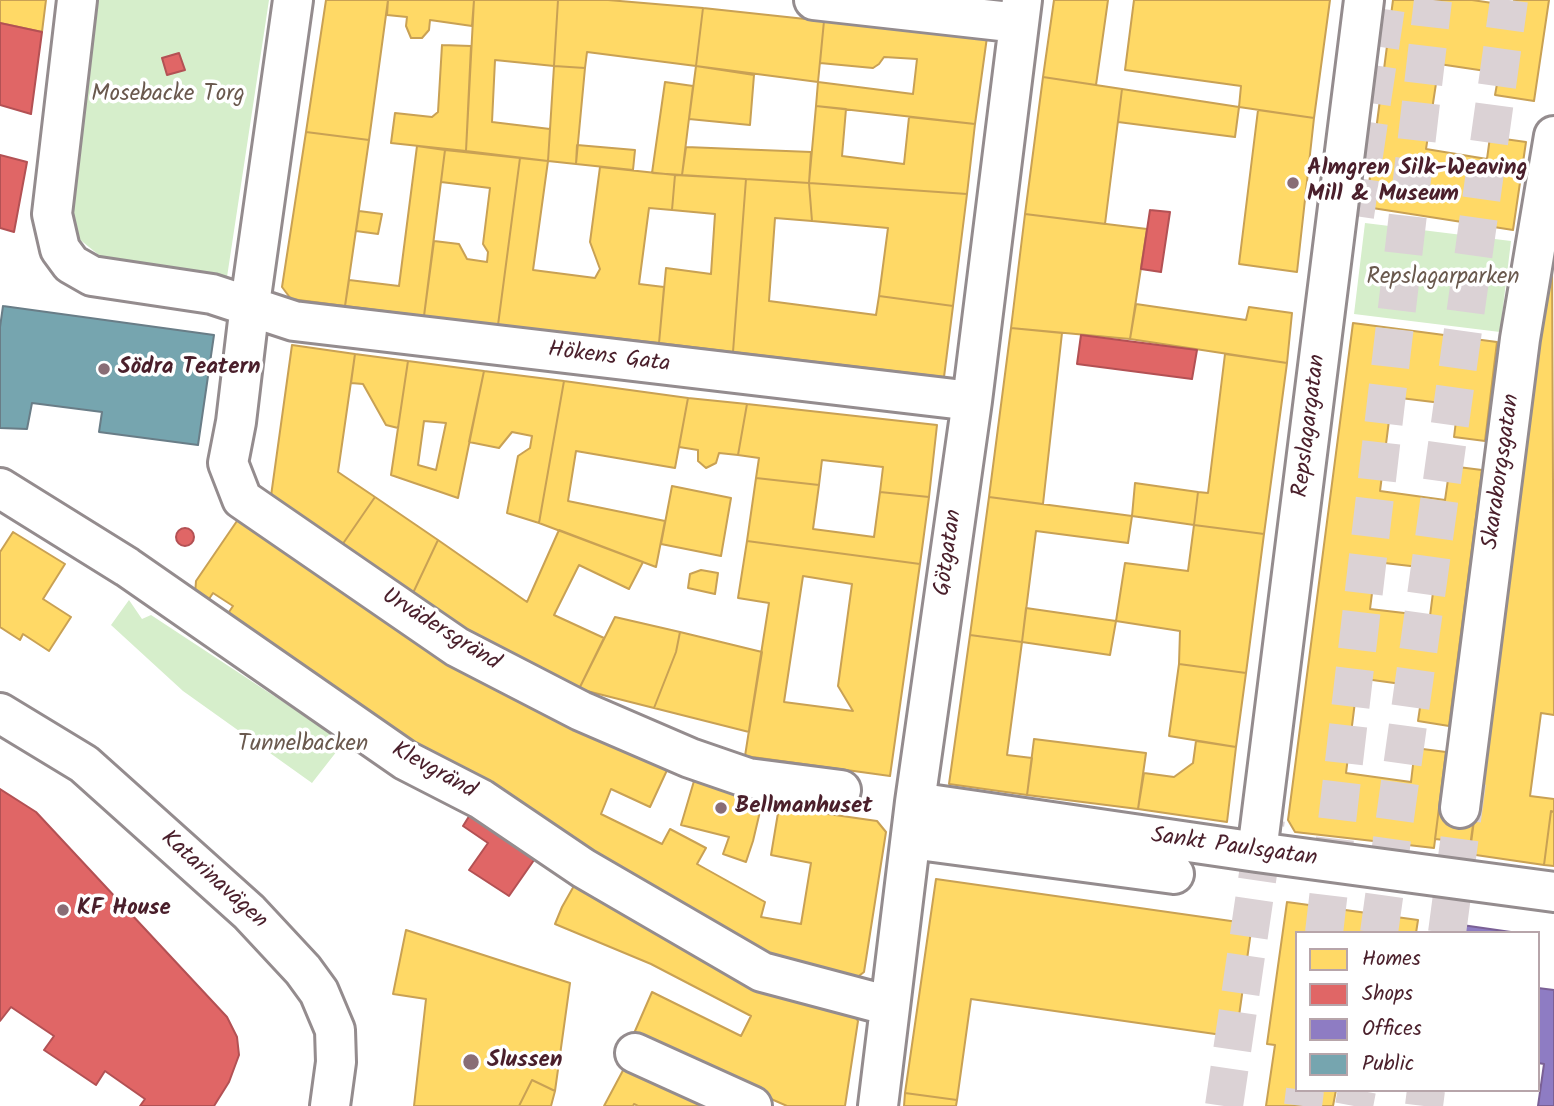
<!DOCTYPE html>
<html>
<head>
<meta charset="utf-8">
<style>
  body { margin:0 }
  #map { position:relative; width:1554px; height:1106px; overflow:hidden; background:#fff; font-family:Kalam,sans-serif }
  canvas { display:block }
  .legend { position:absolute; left:1295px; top:931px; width:245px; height:161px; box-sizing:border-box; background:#fff; border:2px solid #b7a5aa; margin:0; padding:9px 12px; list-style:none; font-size:21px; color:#4a1f2b }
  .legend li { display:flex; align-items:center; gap:14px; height:35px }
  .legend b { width:35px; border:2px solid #b7a5aa }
</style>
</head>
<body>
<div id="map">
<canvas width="1554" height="1106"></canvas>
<ul class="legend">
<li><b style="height:19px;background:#ffd966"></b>Homes</li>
<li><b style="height:19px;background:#e06666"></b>Shops</li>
<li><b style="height:19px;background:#8e7cc3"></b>Offices</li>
<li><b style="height:19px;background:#76a5af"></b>Public</li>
</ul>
</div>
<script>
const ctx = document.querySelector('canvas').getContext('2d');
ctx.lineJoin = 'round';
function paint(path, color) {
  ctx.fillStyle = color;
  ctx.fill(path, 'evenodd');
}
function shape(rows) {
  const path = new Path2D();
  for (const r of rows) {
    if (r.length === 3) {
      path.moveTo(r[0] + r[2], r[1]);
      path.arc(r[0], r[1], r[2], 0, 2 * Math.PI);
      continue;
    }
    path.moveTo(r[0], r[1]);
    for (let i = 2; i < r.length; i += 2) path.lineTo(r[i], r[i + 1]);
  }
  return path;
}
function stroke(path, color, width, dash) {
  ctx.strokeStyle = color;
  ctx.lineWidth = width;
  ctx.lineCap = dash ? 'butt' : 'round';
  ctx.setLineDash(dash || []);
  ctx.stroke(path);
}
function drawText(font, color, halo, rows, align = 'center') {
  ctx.font = font + ' Kalam,sans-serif';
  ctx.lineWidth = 7;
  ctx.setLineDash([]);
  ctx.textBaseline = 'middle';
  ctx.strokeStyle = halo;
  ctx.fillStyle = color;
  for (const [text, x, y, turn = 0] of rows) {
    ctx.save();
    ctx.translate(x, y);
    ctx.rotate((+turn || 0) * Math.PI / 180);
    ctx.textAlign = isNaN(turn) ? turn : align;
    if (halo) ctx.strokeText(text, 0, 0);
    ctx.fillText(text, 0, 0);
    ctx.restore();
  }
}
paint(shape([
  [93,0,269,0,227,277,100,256,78,238,69,213],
  [1365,223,1511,241,1500,332,1354,314],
  [129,600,142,619,151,615,344,742,312,783,183,691,111,625]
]), '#d6eecb');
const homes = shape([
  [0,0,46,0,42,32,0,23,0,0],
  [326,0,388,0,369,140,306,132,326,0],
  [388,0,474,0,472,26,430,20,429,30,422,38,411,38,406,26,407,17,387,15,388,0],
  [474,0,558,0,554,66,495,60,492,122,550,129,548,161,466,151,474,0],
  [558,0,608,0,703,8,696,66,587,52,585,68,554,66,558,0],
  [1054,0,1108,0,1096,85,1043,77,1054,0],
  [1134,0,1330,0,1314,118,1239,107,1241,86,1125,70,1134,0],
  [1393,0,1472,0,1513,6,1514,0,1549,0,1534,101,1495,95,1499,73,1439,64,1426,149,1487,159,1490,137,1526,142,1513,230,1366,207,1393,0],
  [703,8,824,21,818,82,696,66,703,8],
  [824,21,987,37,975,124,816,106,818,82,913,94,917,59,884,57,879,64,873,68,820,63,824,21],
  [442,45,471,46,466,151,391,143,395,113,432,117,438,112,442,45],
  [554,66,585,68,576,164,548,161,554,66],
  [696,66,754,75,750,125,689,119,696,66],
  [1043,77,1122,89,1105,224,1025,214,1043,77],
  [665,82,693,86,682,175,652,173,665,82],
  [1122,89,1239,107,1235,137,1118,122,1122,89],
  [816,106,846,109,842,156,904,164,909,117,975,124,967,194,809,183,816,106],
  [1258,110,1314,118,1297,272,1239,264,1258,110],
  [306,132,369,140,345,306,291,299,282,287,306,132],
  [577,145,635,150,633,170,576,164,577,145],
  [417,146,445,150,424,316,345,306,349,280,399,286,417,146],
  [686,147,811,152,809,183,682,175,686,147],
  [445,150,520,158,498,325,424,316,434,241,459,244,467,259,487,262,488,252,483,244,490,188,441,182,445,150],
  [520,158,548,161,533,270,595,278,600,269,590,242,600,167,675,175,672,210,649,208,639,284,664,287,659,343,498,325,520,158],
  [675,175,746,179,733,352,659,343,666,268,711,274,715,214,672,210,675,175],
  [746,179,809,183,812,221,775,218,769,301,876,315,879,296,953,306,944,377,733,352,746,179],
  [809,183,967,194,953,306,879,296,888,228,812,221,809,183],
  [359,211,382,214,378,234,356,231,359,211],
  [1025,214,1147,229,1130,339,1011,328,1025,214],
  [1552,253,1554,715,1541,713,1530,796,1554,799,1554,812,1551,811,1544,865,1469,854,1552,253],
  [1136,304,1246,320,1249,307,1292,313,1287,363,1130,339,1136,304],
  [1353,323,1497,342,1485,441,1454,437,1458,405,1392,397,1380,491,1445,500,1450,466,1482,470,1449,726,1418,721,1423,687,1358,678,1346,773,1411,782,1415,748,1446,752,1434,848,1295,832,1288,820,1353,323],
  [1376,562,1436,569,1430,616,1370,609,1376,562],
  [1011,328,1062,333,1043,504,989,497,1011,328],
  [292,345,355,354,338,472,375,497,342,545,271,496,292,345],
  [355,354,408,361,398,428,386,425,363,384,351,383,355,354],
  [1225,354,1287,363,1264,534,1194,525,1198,492,1208,493,1225,354],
  [408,361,484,371,458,498,391,475,408,361],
  [424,421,446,423,436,470,418,465,424,421],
  [484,371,564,381,539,523,507,513,518,456,530,448,532,436,512,432,499,448,469,442,484,371],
  [564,381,688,398,675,468,576,451,568,501,665,521,656,567,539,523,564,381],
  [688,398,747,404,738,455,719,453,716,463,706,468,698,461,698,450,679,447,688,398],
  [747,404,937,425,929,497,880,492,883,467,822,460,819,485,756,478,759,458,738,455,747,404],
  [756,478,819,485,813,529,874,537,880,492,929,497,920,564,747,541,756,478],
  [1135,483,1198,492,1194,525,1132,516,1135,483],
  [672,486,731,498,721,556,661,544,672,486],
  [375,497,438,540,413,593,342,545,375,497],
  [989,497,1132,516,1128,543,1036,531,1022,642,970,635,989,497],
  [239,518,668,768,650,807,611,789,601,814,662,844,670,829,706,848,697,864,765,902,761,917,801,924,811,863,771,855,779,807,877,821,886,832,864,972,855,979,765,959,409,747,227,615,233,606,213,593,207,602,195,594,196,581,239,518],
  [1194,525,1264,534,1246,673,1179,664,1180,631,1116,621,1125,563,1188,571,1194,525],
  [559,530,643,562,629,589,579,565,554,615,604,638,579,689,501,652,413,593,438,540,527,602,559,530],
  [13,532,65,564,43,599,71,617,49,651,23,634,20,640,0,627,0,552,13,532],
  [747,541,920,564,890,776,745,756,769,603,738,598,747,541],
  [803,576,852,584,838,686,853,711,784,702,803,576],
  [701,570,718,573,715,594,688,588,690,574,701,570],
  [1026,608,1116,621,1110,655,1022,642,1026,608],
  [615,617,680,632,676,652,654,708,579,689,615,617],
  [680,632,762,652,749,732,654,708,676,652,680,632],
  [970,635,1022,642,1007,755,1032,758,1027,795,949,784,970,635],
  [1179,664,1246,673,1236,747,1169,736,1179,664],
  [1034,739,1146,753,1138,809,1027,795,1034,739],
  [1196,741,1236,747,1227,822,1138,809,1144,773,1174,777,1193,763,1196,741],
  [694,781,762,803,753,841,746,862,723,854,729,837,681,825,694,781],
  [1439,808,1475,813,1471,843,1435,839,1439,808],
  [1551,811,1554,812,1554,866,1544,865,1551,811],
  [579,877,850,1010,858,1021,845,1106,787,1106,632,1038,652,992,741,1036,751,1016,651,964,555,924,562,907,579,877],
  [936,879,1252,924,1236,1037,971,999,957,1100,905,1093,936,879],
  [1287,902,1418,920,1416,933,1297,933,1297,1090,1336,1090,1333,1106,1266,1106,1275,1045,1267,1044,1287,902],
  [406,930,570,983,555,1091,532,1080,519,1106,414,1106,426,999,393,994,406,930],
  [628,1061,720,1106,638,1106,634,1104,633,1106,604,1106,628,1061],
  [532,1080,555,1091,551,1106,519,1106,532,1080],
  [905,1093,957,1100,956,1106,904,1106,905,1093]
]);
paint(homes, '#ffd966');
stroke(homes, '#c9a154', 2);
const shops = shape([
  [0,23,42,32,31,114,0,105,0,23],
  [179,53,185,70,167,75,162,58,179,53],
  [0,155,27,162,14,232,0,228,0,155],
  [1150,210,1170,212,1161,272,1141,269,1150,210],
  [1081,335,1197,350,1192,379,1077,364,1081,335],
  [185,537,9],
  [0,789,36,812,227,1017,237,1037,239,1055,229,1082,214,1106,140,1106,145,1099,105,1071,96,1085,44,1050,54,1036,11,1007,0,1021,0,789],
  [476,805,541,850,509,896,469,870,488,843,463,826,476,805]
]);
paint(shops, '#e06666');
stroke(shops, '#b35154', 2);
const offices = shape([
  [1462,925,1518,933,1461,933,1462,925],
  [1538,988,1554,990,1554,1106,1538,1106,1544,1064,1538,1063,1538,988]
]);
paint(offices, '#8e7cc3');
stroke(offices, '#7a6095', 2);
const public = shape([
  [3,306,214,335,198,445,99,432,102,412,32,403,27,429,0,428,0,327,3,306]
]);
paint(public, '#76a5af');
stroke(public, '#697d87', 2);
stroke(shape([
  [1355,216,1387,0],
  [1447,933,1468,775],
  [1224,1106,1266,819],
  [1424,1106,1426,1090]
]), '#dbd2d5', 38, [38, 19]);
stroke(shape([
  [1324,933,1433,0],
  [1379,933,1509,0],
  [1303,1106,1305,1090],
  [1354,1106,1357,1090]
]), '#dbd2d5', 38, [38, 19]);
const minor = shape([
  [77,0,52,214,60,249,71,264,92,276,212,294,294,321,972,401],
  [293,0,250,304,236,422,228,463,242,499,457,647,581,711,690,758,748,778,841,790],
  [814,0,1019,23],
  [0,488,127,567,405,760,481,799,583,868,762,972,890,1006],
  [0,713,84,764,249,912,303,970,319,992,335,1030,336,1062,330,1106],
  [915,802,1257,852,1554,892],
  [1460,808,1520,339,1554,136],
  [911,839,1174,874],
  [1257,852,1364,0],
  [635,1053,752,1106],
  [878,1106,915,802,972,401,1022,0]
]);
stroke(minor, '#948c8e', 44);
stroke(minor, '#fff', 38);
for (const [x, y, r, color] of [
  [1293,183,7,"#896d75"],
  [104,369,7,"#896d75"],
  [721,808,7,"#896d75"],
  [63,910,7,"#896d75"],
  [471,1062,9,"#896d75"]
]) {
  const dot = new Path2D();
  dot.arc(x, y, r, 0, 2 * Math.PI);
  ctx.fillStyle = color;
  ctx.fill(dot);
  stroke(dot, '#fff', 2.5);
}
drawText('23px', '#6a594e', '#fff', [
  ["Mosebacke Torg",168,96],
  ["Repslagarparken",1443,279],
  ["Tunnelbacken",303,746]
]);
drawText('bold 23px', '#4a1f2b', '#fff', [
  ["Almgren Silk-Weaving",1307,170],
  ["Mill & Museum",1307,196],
  ["Södra Teatern",118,369],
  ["Bellmanhuset",735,808],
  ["KF House",77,910],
  ["Slussen",487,1062]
], 'left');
drawText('23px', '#4a1f2b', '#fff', [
  ["Hökens Gata",609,359,7],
  ["Repslagargatan",1311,426,-83],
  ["Skaraborgsgatan",1503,472,-82],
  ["Götgatan",950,553,-82],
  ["Urvädersgränd",440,631,32],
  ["Klevgränd",433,772,29],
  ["Sankt Paulsgatan",1234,849,8],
  ["Katarinavägen",213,881,42]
]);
</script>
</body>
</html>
